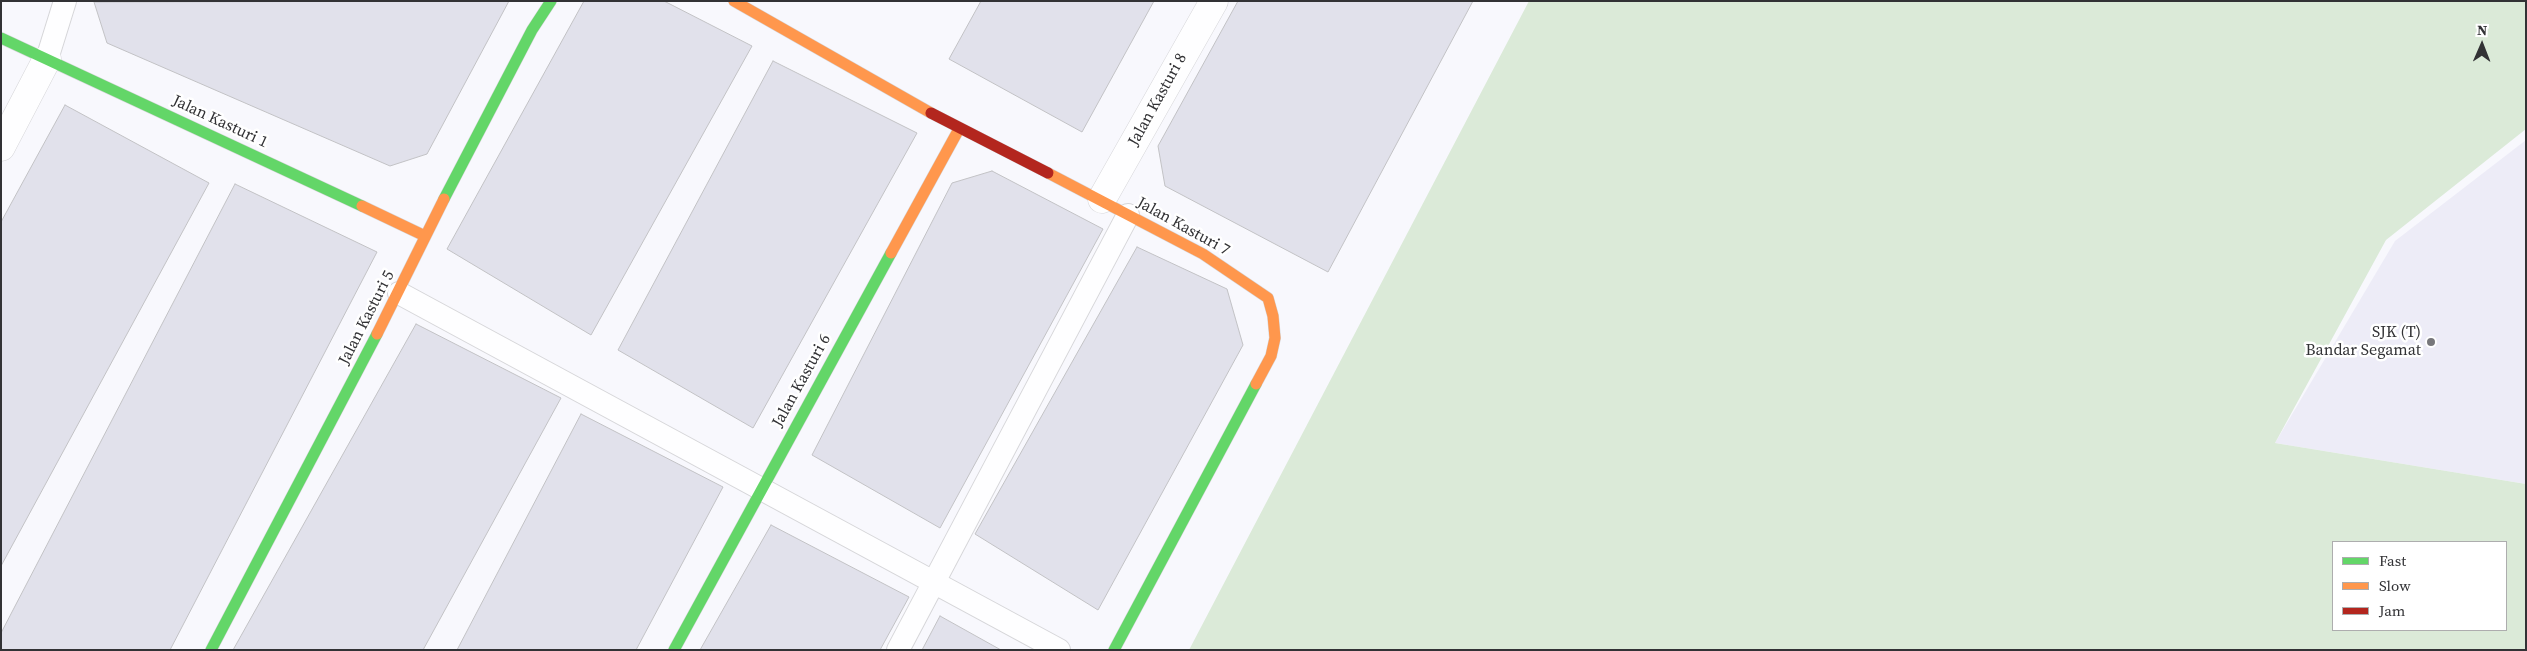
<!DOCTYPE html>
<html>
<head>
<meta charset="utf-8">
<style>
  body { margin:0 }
  #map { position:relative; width:2527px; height:651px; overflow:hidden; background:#f8f8fd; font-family:"Source Serif 4",serif }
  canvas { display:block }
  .frame { position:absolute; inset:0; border:2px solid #323235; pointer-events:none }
  .legend { position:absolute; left:2332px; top:541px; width:175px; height:90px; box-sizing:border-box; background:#fff; border:1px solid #adadae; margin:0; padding:6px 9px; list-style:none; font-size:15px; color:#323235 }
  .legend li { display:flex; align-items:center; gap:10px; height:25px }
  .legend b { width:25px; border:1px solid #adadae }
  .north { position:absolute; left:2457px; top:20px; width:50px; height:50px; -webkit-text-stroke:4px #fff; paint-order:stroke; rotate:1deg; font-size:14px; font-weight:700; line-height:20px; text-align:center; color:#323235 }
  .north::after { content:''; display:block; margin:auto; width:18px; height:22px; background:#323235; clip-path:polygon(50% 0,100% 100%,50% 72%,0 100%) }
</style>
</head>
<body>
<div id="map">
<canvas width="2527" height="651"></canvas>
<div class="frame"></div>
<ul class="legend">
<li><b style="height:6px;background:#63d668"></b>Fast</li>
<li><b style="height:6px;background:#ff974d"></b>Slow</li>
<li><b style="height:6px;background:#b3261e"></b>Jam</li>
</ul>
<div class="north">N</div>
</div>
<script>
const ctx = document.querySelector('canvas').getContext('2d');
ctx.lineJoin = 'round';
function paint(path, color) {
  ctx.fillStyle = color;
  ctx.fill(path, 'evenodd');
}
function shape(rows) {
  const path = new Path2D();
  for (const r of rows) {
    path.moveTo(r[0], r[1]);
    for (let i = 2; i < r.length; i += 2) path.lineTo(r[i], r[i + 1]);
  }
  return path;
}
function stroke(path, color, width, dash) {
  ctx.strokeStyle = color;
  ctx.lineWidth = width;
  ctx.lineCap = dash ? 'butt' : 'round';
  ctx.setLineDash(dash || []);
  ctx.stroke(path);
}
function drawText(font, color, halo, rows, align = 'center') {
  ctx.font = font + ' "Source Serif 4",serif';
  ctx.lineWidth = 5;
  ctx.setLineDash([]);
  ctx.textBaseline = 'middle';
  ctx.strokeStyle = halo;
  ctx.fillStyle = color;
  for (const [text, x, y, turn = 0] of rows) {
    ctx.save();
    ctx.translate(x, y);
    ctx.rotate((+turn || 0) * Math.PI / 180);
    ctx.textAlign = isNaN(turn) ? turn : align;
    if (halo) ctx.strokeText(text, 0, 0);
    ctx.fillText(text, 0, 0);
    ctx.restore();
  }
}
paint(shape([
  [2526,140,2526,484,2275,443,2395,241]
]), '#edecf7');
paint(shape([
  [1529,1,2526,1,2526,129,2386,240,2275,443,2526,484,2526,650,1189,650],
  [2333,542,2506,542,2506,630,2333,630]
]), '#dbead8');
const building = shape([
  [509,1,427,154,390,166,107,43,94,2,509,1],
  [584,1,664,1,752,46,591,335,447,249,584,1],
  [981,1,1154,1,1082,132,949,59,981,1],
  [1238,1,1473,1,1328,272,1165,186,1158,146,1238,1],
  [773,61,917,133,753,428,618,350,773,61],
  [65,105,209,183,1,566,1,222,65,105],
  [992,171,1103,229,940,528,812,455,952,183,992,171],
  [235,184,377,252,170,650,1,650,1,633,235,184],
  [1137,247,1227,289,1243,345,1098,610,975,534,1137,247],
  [416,324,561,398,423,650,233,650,416,324],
  [581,414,723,487,636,650,457,650,581,414],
  [771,525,909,597,880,650,700,650,771,525],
  [940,616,1001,650,922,650,940,616]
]);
paint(building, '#e1e1eb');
stroke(building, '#c2c2c5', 1);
const lane = shape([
  [47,59,65,1],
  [399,293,1059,650],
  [898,650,1128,215]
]);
const street = shape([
  [1,147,47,59],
  [1102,199,1214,1]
]);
const fast = shape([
  [1,38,362,206],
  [444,199,532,30,551,1],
  [211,650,377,334],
  [674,650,891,253],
  [1114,650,1256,384]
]);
const slow = shape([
  [734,1,931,113],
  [1048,173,1203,254,1268,298,1273,316,1275,338,1271,356,1256,384],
  [362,206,425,236],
  [891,253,959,129],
  [377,334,444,199]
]);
const jam = shape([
  [931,113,1048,173]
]);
stroke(lane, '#d6d6d9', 24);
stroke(street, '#d6d6d9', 29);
stroke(fast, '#d6d6d9', 12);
stroke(slow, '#d6d6d9', 12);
stroke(jam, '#d6d6d9', 12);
stroke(lane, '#fefeff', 22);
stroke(street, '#fefeff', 28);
stroke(fast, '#63d668', 11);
stroke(slow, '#ff974d', 11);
stroke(jam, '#b3261e', 11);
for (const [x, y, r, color] of [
  [2431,342,5,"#77777b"]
]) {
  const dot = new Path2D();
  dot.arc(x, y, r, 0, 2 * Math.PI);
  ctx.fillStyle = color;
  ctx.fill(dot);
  stroke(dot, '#fff', 2);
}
drawText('16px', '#323235', '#fff', [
  ["Jalan Kasturi 8",1158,100,-61],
  ["Jalan Kasturi 1",220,122,25],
  ["Jalan Kasturi 7",1183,227,29],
  ["Jalan Kasturi 5",367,318,-63],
  ["Jalan Kasturi 6",802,381,-61]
]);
drawText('16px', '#323235', '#fff', [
  ["SJK (T)",2421,333],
  ["Bandar Segamat",2421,351]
], 'right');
</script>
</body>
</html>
